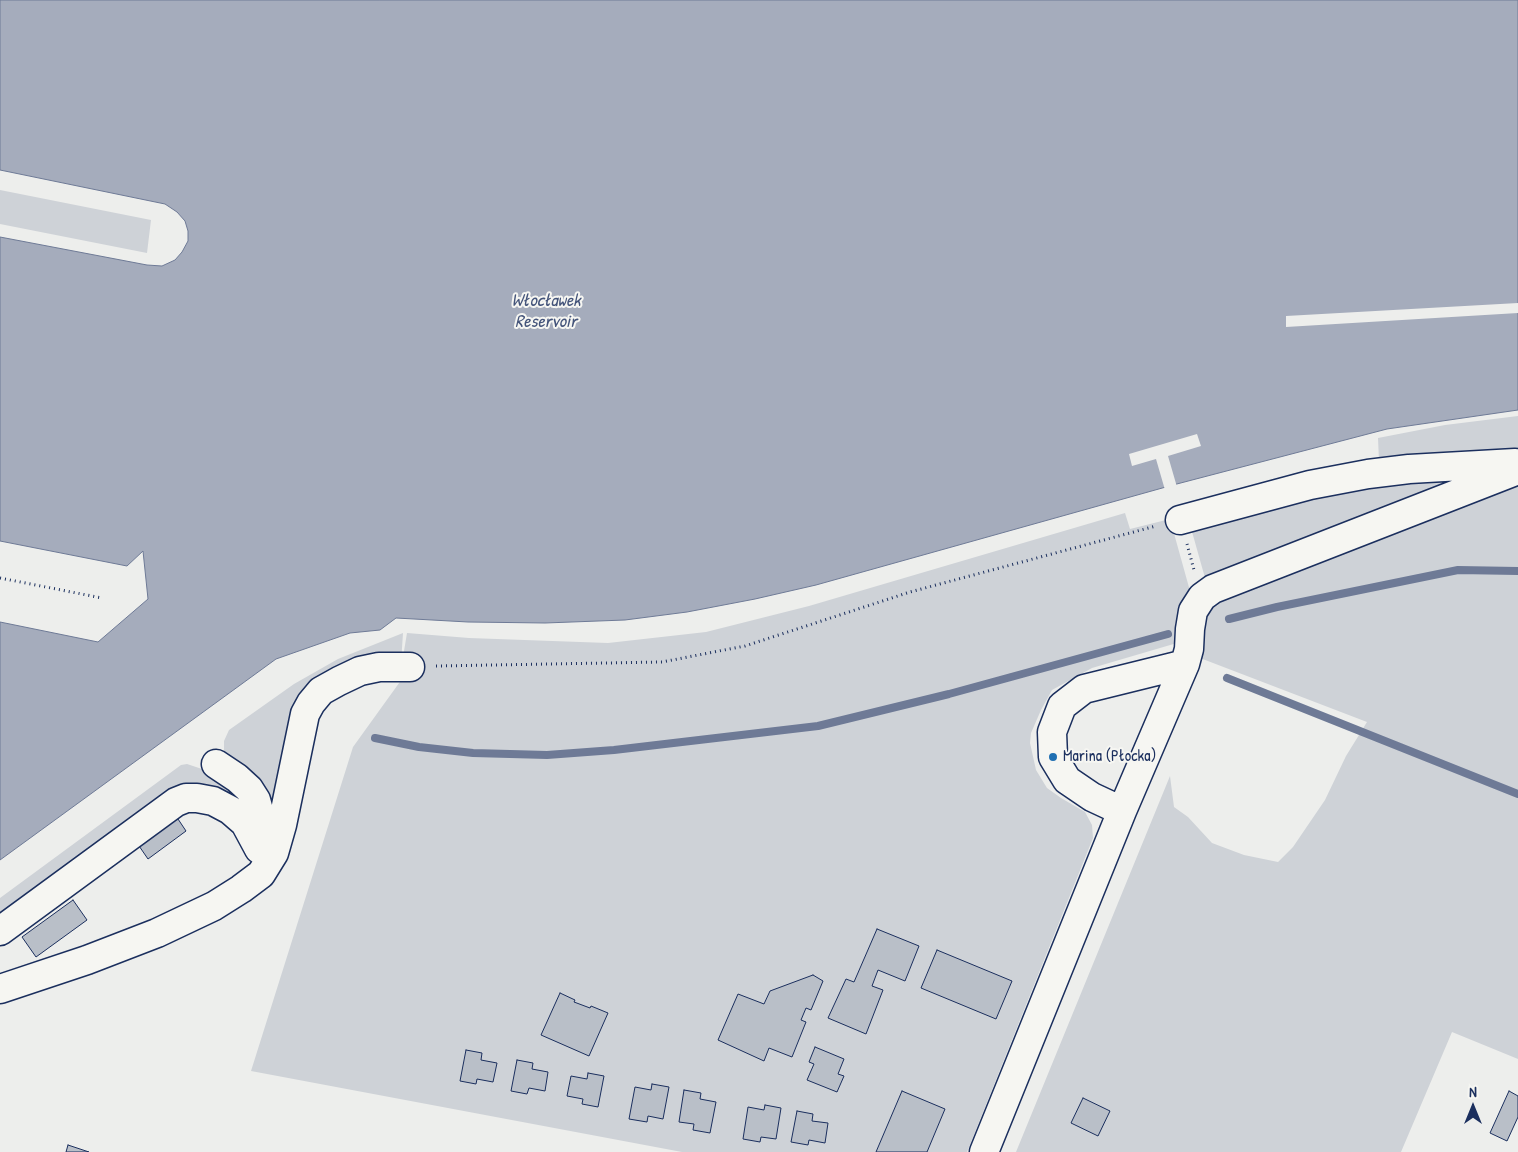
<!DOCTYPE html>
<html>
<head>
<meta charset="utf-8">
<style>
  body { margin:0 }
  #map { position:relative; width:1518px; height:1152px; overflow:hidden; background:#edeeec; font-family:"Patrick Hand",sans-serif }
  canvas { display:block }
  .north { position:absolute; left:1448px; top:1082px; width:50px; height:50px; -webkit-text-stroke:4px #f6f6f2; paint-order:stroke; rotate:0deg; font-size:14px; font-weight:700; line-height:20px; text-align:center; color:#1b2f5e }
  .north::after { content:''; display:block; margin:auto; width:18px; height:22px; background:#1b2f5e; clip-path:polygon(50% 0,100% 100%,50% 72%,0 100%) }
</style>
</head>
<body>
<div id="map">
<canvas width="1518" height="1152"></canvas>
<div class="north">N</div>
</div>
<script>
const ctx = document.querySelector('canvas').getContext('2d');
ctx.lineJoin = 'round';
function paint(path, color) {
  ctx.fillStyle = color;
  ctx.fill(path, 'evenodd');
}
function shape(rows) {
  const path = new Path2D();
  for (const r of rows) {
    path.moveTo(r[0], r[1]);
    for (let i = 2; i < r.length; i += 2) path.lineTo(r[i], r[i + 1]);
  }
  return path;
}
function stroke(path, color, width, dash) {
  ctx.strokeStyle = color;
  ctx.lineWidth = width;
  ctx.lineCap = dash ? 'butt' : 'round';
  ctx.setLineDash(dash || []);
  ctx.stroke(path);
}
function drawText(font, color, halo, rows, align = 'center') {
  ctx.font = font + ' "Patrick Hand",sans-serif';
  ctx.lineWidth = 4;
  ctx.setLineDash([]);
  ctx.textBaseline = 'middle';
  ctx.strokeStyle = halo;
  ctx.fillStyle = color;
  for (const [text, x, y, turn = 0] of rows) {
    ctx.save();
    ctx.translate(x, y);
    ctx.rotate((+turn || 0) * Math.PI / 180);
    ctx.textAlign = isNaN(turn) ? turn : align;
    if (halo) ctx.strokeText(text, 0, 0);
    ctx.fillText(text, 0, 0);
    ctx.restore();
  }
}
paint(shape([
  [0,190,151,220,147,253,0,224],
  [1518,416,1518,449,1379,461,1378,438,1445,425],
  [1483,469,1207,585,1189,521,1302,493],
  [1518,479,1518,1059,1452,1032,1401,1152,1016,1152,1170,776,1174,807,1188,817,1212,843,1244,855,1278,862,1293,847,1325,800,1346,756,1367,722,1200,658,1200,640,1209,611,1216,602],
  [1125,513,1130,529,1170,519,1190,591,1184,600,1175,624,1177,643,1092,668,1052,690,1041,710,1031,733,1030,743,1036,770,1047,788,1061,798,1085,812,1092,825,1093,838,967,1152,682,1152,251,1071,353,747,407,672,404,651,407,633,469,638,608,643,706,632,809,606],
  [403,633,401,663,336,676,275,804,271,805,224,752,224,741,229,730,294,684,338,659],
  [187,764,202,769,219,780,239,798,245,810,208,788,0,922,0,898,181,765]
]), '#ced2d7');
const water = shape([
  [0,0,1518,0,1518,410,1387,429,1173,485,816,585,755,599,687,612,625,620,545,623,468,622,396,618,380,630,350,633,276,659,0,860,0,622,98,642,148,599,143,551,127,566,0,541,0,237,147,265,162,266,175,260,182,252,188,241,188,231,185,221,177,212,165,204,0,170,0,0]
]);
paint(water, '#a5acbc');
stroke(water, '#6e7a96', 1);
paint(shape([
  [1518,303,1518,313,1286,327,1286,316],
  [1197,434,1201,446,1168,456,1177,487,1165,490,1156,459,1132,466,1129,454]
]), '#edeeec');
stroke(shape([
  [1229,619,1277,607,1458,570,1518,571],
  [1227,678,1518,794],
  [375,738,419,747,473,753,547,755,614,750,818,726,949,694,1168,634]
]), '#6e7a96', 8);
const building = shape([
  [176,816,186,831,148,859,137,843,176,816],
  [73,900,87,920,36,957,22,937,73,900],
  [877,929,919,946,905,981,878,970,872,986,883,990,866,1034,828,1018,846,979,854,982,877,929],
  [937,950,1012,981,996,1019,921,988,937,950],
  [813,975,823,981,811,1010,806,1008,801,1020,806,1022,792,1057,769,1048,764,1061,718,1040,738,994,764,1004,770,991,813,975],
  [560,993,575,1000,574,1002,590,1008,591,1006,608,1013,589,1056,541,1035,560,993],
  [815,1047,844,1059,838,1074,844,1076,837,1092,807,1080,814,1064,809,1062,815,1047],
  [466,1050,482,1053,481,1060,497,1063,493,1082,477,1079,476,1084,460,1081,466,1050],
  [517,1060,533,1063,532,1069,548,1072,545,1091,529,1088,527,1094,511,1091,517,1060],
  [588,1073,604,1076,598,1107,582,1104,583,1099,567,1096,571,1076,587,1079,588,1073],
  [652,1084,669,1087,663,1119,648,1116,647,1122,629,1119,635,1087,651,1090,652,1084],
  [684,1090,701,1093,700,1099,716,1102,710,1133,693,1130,694,1124,679,1122,684,1090],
  [902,1091,945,1109,927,1152,876,1152,902,1091],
  [1509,1091,1518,1096,1518,1117,1507,1141,1490,1133,1509,1091],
  [1083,1098,1110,1111,1098,1136,1071,1123,1083,1098],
  [765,1105,781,1108,776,1139,761,1137,760,1142,743,1139,748,1107,764,1110,765,1105],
  [797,1111,813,1114,812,1121,828,1123,825,1143,809,1140,808,1145,791,1142,797,1111],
  [68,1145,89,1152,66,1152,68,1145]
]);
paint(building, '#b9bfc8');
stroke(building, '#1b2f5e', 1);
const minor = shape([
  [1180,520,1310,485,1368,474,1409,469,1515,463],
  [1185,664,1189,649,1190,629,1193,611,1202,597,1213,589,1518,470],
  [216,764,237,778,249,789,256,800,261,818,260,845],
  [0,931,176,802,186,798,197,798,213,801,230,810,245,823,259,849],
  [0,989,87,960,157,933,214,906,241,889,261,874,274,853,282,825,305,714,311,703,321,691,339,681,360,671,379,667,410,667],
  [984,1152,1122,811,1185,664,1084,689,1062,706,1052,732,1053,757,1067,780,1092,797,1122,811]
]);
stroke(minor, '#1b2f5e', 31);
stroke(shape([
  [1187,544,1194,570],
  [0,578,102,598],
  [436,666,662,662,745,646,910,592,1156,526]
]), '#1b2f5e', 3, [1, 4]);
stroke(minor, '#f6f6f2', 28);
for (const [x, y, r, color] of [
  [1053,757,5,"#1f6fb2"]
]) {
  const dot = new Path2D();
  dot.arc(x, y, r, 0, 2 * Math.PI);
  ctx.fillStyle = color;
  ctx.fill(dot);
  stroke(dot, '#f6f6f2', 2);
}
drawText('16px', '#1b2f5e', '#f6f6f2', [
  ["Marina (Płocka)",1063,757]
], 'left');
drawText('italic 18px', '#44547a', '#f6f6f2', [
  ["Włocławek",546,301],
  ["Reservoir",546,322]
]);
</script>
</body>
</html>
